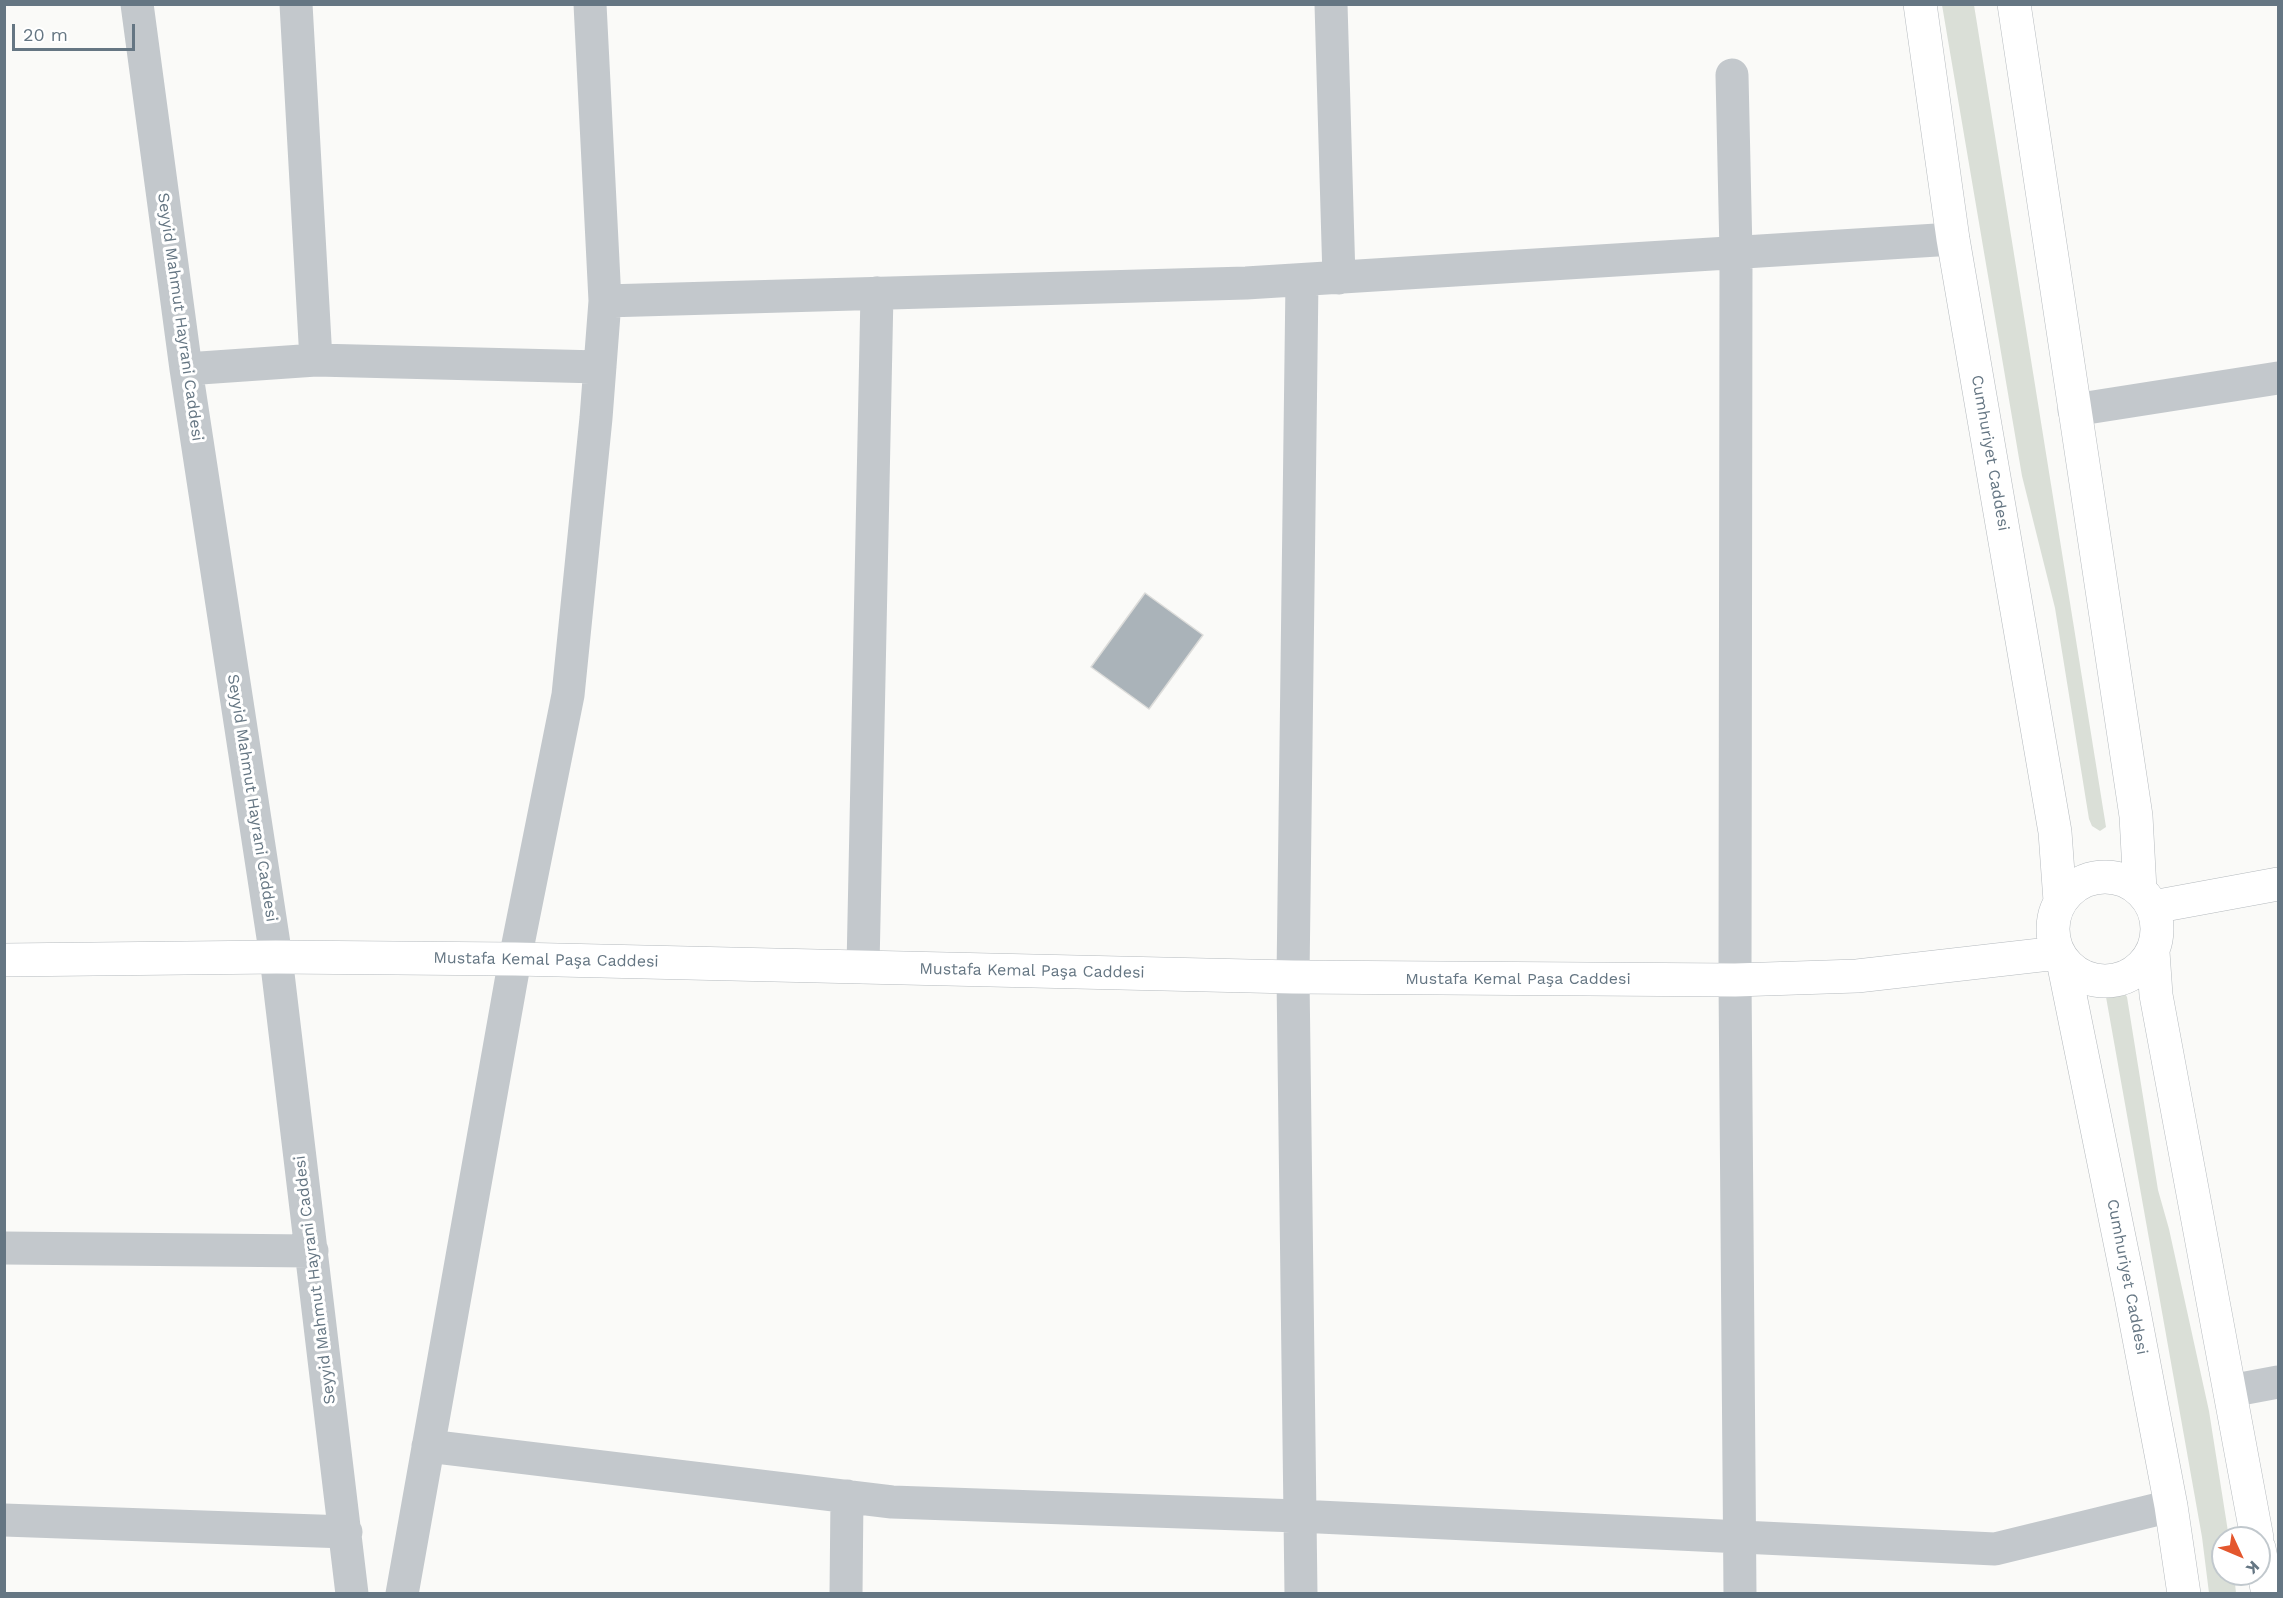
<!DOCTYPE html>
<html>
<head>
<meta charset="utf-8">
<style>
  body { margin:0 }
  #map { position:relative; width:2283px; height:1598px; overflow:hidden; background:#fafaf8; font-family:"Work Sans",sans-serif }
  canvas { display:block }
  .frame { position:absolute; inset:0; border:6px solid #657683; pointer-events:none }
  .north { position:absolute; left:2211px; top:1526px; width:60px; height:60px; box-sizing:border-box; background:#fff; border:2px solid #c1c8cd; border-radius:50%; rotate:134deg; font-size:16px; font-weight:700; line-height:24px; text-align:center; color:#657683 }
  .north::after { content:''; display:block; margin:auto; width:21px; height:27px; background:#e4572e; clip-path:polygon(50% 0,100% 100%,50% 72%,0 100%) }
  .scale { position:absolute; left:12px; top:24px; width:123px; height:27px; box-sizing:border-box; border:3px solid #657683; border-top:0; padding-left:8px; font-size:18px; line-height:21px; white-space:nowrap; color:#657683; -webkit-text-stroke:4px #fff; paint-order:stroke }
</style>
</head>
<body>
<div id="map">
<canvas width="2283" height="1598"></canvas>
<div class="frame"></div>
<div class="north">K</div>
<div class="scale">20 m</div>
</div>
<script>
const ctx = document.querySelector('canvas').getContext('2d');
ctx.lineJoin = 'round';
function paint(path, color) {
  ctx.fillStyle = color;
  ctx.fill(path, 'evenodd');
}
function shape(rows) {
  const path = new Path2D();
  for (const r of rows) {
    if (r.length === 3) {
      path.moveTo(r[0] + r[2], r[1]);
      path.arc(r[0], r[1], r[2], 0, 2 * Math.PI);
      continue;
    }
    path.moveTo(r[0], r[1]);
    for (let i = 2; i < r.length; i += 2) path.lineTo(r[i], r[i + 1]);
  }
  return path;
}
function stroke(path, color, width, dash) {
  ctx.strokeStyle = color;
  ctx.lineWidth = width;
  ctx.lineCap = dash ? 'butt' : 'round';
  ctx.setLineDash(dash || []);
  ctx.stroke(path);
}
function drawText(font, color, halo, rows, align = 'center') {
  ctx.font = font + ' "Work Sans",sans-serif';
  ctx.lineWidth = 6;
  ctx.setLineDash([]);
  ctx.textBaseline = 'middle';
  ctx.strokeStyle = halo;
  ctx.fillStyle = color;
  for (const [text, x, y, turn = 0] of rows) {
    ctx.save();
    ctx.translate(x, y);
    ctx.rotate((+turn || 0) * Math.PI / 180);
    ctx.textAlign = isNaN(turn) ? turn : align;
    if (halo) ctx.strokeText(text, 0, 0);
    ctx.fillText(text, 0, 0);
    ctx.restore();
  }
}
paint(shape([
  [1942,5,1974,5,2106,827,2100,831,2092,826,2089,819,2055,608,2022,476],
  [2121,987,2127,997,2158,1190,2169,1229,2209,1411,2229,1538,2223,1538,2223,1574,2234,1574,2236,1593,2209,1593,2202,1537,2106,997,2111,989]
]), '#dadfd7');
const building = shape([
  [1145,593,1203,635,1149,709,1091,667,1145,593]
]);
paint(building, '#aab3b9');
stroke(building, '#dcdcda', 1.5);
const major = shape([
  [1920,4,1953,239,2055,832,2060,901],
  [2014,4,2136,816,2140,890],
  [2105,929,52],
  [2153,907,2278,884],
  [2153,952,2156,995,2257,1538],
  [4,960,276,957,515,959,1293,977,1735,980,1857,976,2058,953],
  [2063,961,2131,1296,2171,1506,2184,1594],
  [2259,1548,2268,1594]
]);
stroke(major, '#b5babe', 34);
stroke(shape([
  [137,4,186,369,276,957,352,1594],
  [296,4,316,360],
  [1331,4,1339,278],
  [1732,75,1736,253,1735,980,1740,1594],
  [605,301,1246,283,1953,239],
  [186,369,316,360,600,367],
  [2074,410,2278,378],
  [863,967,877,293],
  [4,1248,312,1251],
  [2230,1391,2278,1382],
  [428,1446,892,1502,1298,1516,1995,1549,2171,1506],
  [4,1520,346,1532],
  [402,1594,515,959,568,695,596,418,605,301,590,4],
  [846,1594,847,1496],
  [1301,1594,1293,977,1302,280]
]), '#c3c8cc', 33);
stroke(major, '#fff', 33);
drawText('16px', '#657683', '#fff', [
  ["Seyyid Mahmut Hayrani Caddesi",180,317,82],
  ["Cumhuriyet Caddesi",1990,453,80],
  ["Seyyid Mahmut Hayrani Caddesi",252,798,81],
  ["Mustafa Kemal Paşa Caddesi",546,960,1],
  ["Mustafa Kemal Paşa Caddesi",1032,971,1],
  ["Mustafa Kemal Paşa Caddesi",1518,979],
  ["Cumhuriyet Caddesi",2127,1277,79],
  ["Seyyid Mahmut Hayrani Caddesi",315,1280,-97]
]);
</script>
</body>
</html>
